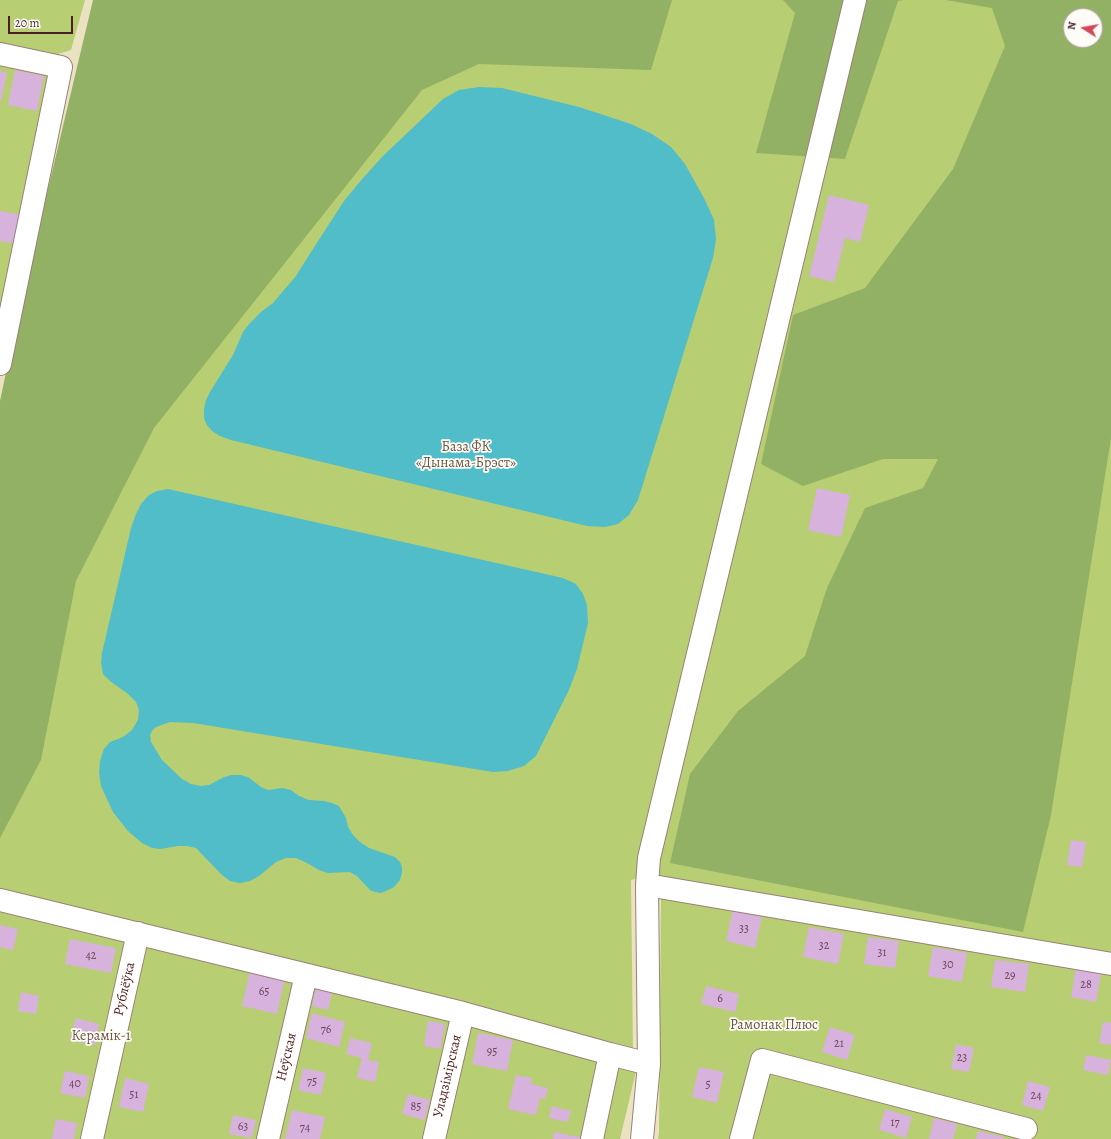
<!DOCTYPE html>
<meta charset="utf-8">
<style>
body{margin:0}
#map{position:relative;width:1111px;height:1139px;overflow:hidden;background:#ebe2c1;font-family:Alegreya,serif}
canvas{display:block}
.north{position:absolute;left:1063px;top:8px;width:40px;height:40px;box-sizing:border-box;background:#fdfcf7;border:1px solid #b5a4a5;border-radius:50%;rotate:281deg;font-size:11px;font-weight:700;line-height:16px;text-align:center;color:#4a1f2b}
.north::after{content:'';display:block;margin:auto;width:14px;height:18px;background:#d1495b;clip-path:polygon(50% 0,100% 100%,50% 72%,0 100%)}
.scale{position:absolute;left:8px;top:16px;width:65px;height:18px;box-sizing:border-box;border:2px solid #4a1f2b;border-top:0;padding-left:5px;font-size:12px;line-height:14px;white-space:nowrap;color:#4a1f2b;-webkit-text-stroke:3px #fdfcf7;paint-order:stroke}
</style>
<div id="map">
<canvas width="1111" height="1139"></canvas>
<div class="north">N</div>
<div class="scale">20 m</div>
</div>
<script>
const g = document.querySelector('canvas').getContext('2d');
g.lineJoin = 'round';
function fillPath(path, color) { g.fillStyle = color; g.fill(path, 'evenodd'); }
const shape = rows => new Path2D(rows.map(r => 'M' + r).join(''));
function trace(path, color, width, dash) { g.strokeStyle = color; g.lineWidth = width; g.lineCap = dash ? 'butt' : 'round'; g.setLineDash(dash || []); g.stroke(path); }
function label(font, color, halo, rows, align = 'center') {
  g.font = font + ' Alegreya,serif'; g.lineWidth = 3.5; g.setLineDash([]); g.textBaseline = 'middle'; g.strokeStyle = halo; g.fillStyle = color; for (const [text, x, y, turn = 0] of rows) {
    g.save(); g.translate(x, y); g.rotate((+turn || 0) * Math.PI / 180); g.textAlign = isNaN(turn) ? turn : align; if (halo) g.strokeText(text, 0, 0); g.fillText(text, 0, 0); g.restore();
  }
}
fillPath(shape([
 [0,0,85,0,71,50,58,54,0,323],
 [103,0,1111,0,1111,1139,658,1139,659,1132,661,894,648,876,631,880,633,1052,0,900,0,452],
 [1071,16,1095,16,1095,40,1071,40],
 [0,907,637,1067,620,1139,0,1139]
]), '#b8ce72');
fillPath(shape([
 [93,0,672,0,651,70,479,64,422,90,154,428,76,581,41,760,0,838,0,401,18,315],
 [783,0,903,0,898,1,845,159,756,153,795,13],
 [946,0,1111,0,1111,438,1051,815,1023,932,670,863,690,774,738,711,805,656,827,588,865,508,923,488,938,459,883,459,803,486,761,464,793,315,865,288,953,169,1005,46,992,8],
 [1071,16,1095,16,1095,40,1071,40]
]), '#92b164');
fillPath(shape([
 [479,87,502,88,579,107,631,124,652,134,671,147,685,164,705,200,714,220,716,239,713,258,638,500,629,515,618,524,605,527,587,526,231,440,220,436,212,431,207,425,204,418,204,409,206,400,210,392,233,355,243,332,250,323,261,312,273,303,296,276,311,252,344,201,363,178,383,156,443,99,459,90],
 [168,489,563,578,576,584,583,594,587,605,588,623,577,669,569,690,536,756,524,766,508,771,493,772,193,723,170,722,156,727,152,731,150,735,151,742,162,760,182,779,191,784,201,786,209,785,224,777,232,775,240,775,248,777,261,787,268,790,283,788,291,790,299,796,309,800,324,801,332,803,339,806,346,818,348,827,353,835,360,842,369,848,395,857,400,862,402,867,402,873,400,880,394,887,388,890,381,893,375,892,370,890,357,876,350,872,328,873,319,870,307,863,296,858,286,858,276,862,259,876,250,881,240,883,230,881,222,875,196,848,187,846,178,846,160,849,152,848,142,843,128,831,113,812,101,786,99,773,100,761,104,749,110,742,123,737,132,730,138,720,139,710,136,702,128,694,110,681,103,674,101,663,102,653,131,528,136,514,141,504,149,495,157,491]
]), '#50bdc8');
fillPath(shape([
 [15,70,44,76,37,111,8,105],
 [0,71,7,73,1,101,0,101],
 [829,195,869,205,860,242,845,238,834,282,809,276],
 [0,211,22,215,16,244,0,241],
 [817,488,850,495,841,537,808,530],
 [1071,840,1086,842,1082,867,1067,865],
 [733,910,762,917,755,948,726,941],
 [0,925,18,929,13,950,0,947],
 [809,927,844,934,838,964,803,957],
 [868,937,899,941,895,968,864,964],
 [70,939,116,948,111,973,65,964],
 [933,947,967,953,962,982,928,976],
 [995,960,1029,964,1025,992,991,987],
 [1076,968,1101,973,1096,1002,1071,997],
 [250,970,285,978,277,1014,242,1006],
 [706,986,739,994,735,1012,701,1004],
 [316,989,332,993,328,1010,312,1006],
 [21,992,39,996,36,1014,18,1011],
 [312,1013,345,1022,339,1047,306,1038],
 [76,1018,99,1024,95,1045,70,1040],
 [428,1021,445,1024,440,1049,424,1046],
 [1103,1022,1111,1023,1111,1045,1099,1043],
 [830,1027,855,1035,847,1060,822,1052],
 [478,1033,513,1040,507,1071,472,1064],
 [350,1038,372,1043,368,1060,379,1062,375,1082,357,1078,362,1058,346,1054],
 [956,1044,974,1048,969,1072,951,1069],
 [1086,1055,1111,1060,1108,1075,1083,1070],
 [699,1067,724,1072,717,1103,692,1097],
 [303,1068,326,1073,321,1095,298,1090],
 [65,1071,89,1076,85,1098,60,1093],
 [516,1075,532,1078,531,1084,548,1088,545,1099,540,1098,536,1115,508,1109],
 [125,1078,149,1084,143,1112,119,1107],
 [1028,1081,1050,1087,1043,1111,1022,1105],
 [408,1094,430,1100,424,1120,402,1114],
 [552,1106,571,1111,568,1122,549,1118],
 [885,1109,912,1117,906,1138,879,1130],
 [292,1110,325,1117,320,1139,285,1139],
 [233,1115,256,1120,252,1138,229,1134],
 [934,1118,957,1124,953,1139,929,1139],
 [56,1119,77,1123,74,1139,52,1139],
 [978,1131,1004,1137,1003,1139,976,1139],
 [554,1132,583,1138,582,1139,553,1139]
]), '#d7b2dd');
const minor = shape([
 [0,54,61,67,0,364],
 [647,885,1111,964],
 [0,900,463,1013,610,1054,592,1139],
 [610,1054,649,1064],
 [92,1139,138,933],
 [268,1139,306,975],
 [434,1139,463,1013],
 [642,1139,649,1064,647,885,649,858,855,0],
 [741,1139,762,1060,1026,1129]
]);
trace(minor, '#9a8076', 24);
trace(minor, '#fff', 22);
label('12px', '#6d4458', null, [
 ["33",744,929],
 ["32",824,946],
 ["31",882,953],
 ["42",91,956],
 ["30",948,965],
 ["29",1010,976],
 ["28",1086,985],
 ["65",264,992],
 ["6",720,999],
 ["76",326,1030],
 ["21",839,1044],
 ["95",492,1052],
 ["23",962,1058],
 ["75",312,1082],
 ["40",75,1084],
 ["5",708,1085],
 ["51",134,1095],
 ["24",1036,1096],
 ["85",416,1107],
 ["17",895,1123],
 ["63",243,1127],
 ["74",305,1128]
]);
label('14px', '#6b5440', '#fdfcf7', [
 ["База ФК",466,448],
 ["«Дынама-Брэст»",466,464],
 ["Рамонак Плюс",774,1026],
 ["Керамік-1",101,1037]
]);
label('14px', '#4a1f2b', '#fdfcf7', [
 ["Рублёўка",125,989,-77],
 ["Неўская",287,1057,-77],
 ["Уладзімірская",448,1076,-77]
]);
</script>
